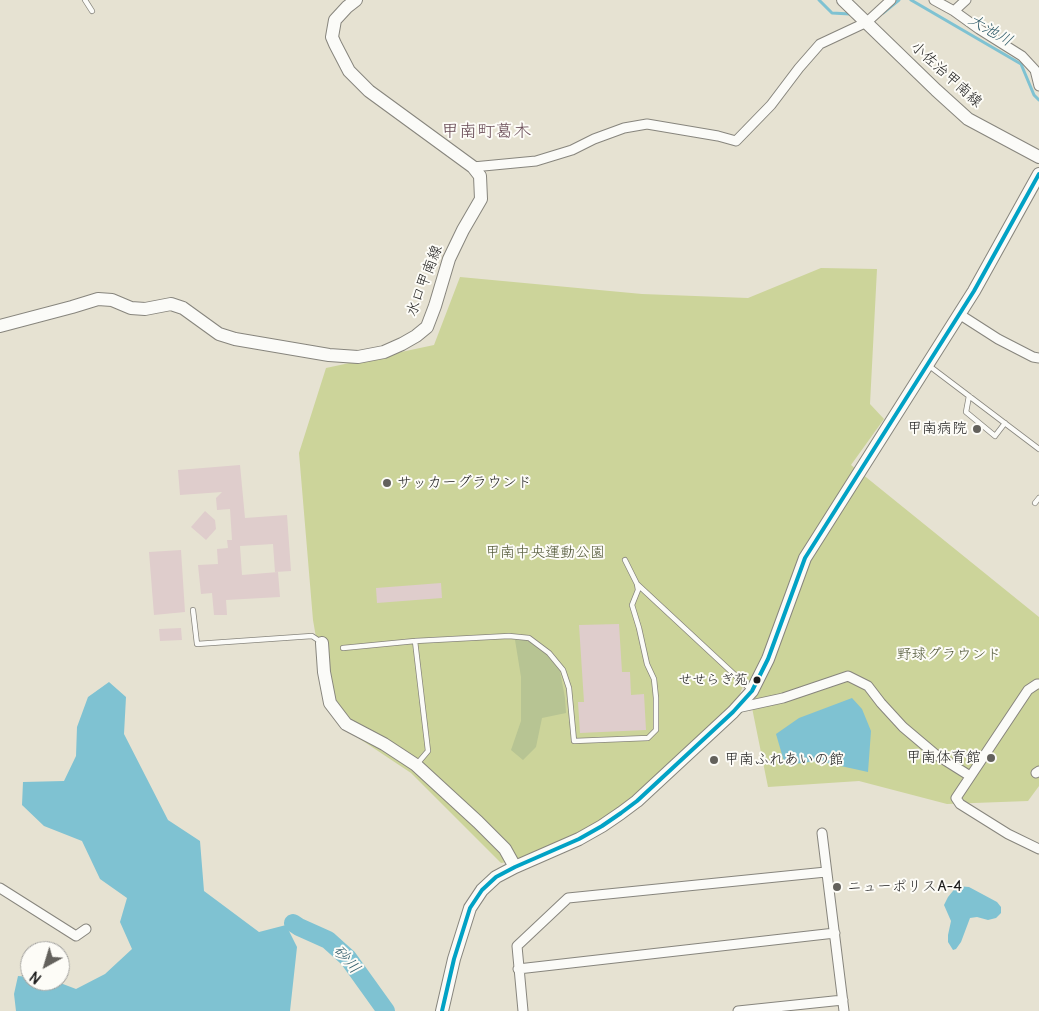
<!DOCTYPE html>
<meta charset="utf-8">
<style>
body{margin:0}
#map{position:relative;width:1039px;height:1011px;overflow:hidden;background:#e6e2d2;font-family:Pangolin,sans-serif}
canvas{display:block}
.north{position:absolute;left:20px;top:941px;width:50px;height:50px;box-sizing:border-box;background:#fdfcf7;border:1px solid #a3a29f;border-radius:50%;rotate:219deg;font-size:14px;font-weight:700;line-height:20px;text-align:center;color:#1c1c1c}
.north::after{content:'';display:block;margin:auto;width:18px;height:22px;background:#63615c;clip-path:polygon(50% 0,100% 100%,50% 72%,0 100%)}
</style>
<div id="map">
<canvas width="1039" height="1011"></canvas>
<div class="north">N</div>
</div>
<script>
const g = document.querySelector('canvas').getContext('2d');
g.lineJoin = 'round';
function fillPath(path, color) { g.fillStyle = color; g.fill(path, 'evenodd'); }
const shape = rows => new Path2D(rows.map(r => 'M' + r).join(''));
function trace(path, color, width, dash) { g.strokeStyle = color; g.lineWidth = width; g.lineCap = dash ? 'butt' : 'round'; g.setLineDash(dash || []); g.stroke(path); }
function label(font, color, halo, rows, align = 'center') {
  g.font = font + ' Pangolin,"Klee One",sans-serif'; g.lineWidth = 4; g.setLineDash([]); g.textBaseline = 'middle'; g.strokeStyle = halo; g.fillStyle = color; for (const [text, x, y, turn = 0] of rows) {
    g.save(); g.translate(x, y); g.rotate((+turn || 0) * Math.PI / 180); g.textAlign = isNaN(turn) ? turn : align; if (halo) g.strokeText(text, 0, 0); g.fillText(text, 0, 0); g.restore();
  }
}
fillPath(shape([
 [821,268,877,269,870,404,884,419,851,465,1039,617,1039,786,1028,801,947,804,859,781,768,787,746,678,738,699,681,754,620,807,573,837,523,859,501,863,411,773,351,733,328,707,313,620,299,453,326,368,434,345,460,277,642,294,748,298]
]), '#ccd49a');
fillPath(shape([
 [515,640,528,640,547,654,560,671,565,698,566,713,542,718,536,747,523,760,511,750,521,721,521,677]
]), '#b7c493');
fillPath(shape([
 [109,682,126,697,124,734,168,820,200,841,204,891,259,932,286,925,297,947,290,1011,16,1011,14,994,18,976,30,977,30,981,55,981,76,989,105,974,132,949,120,922,127,898,100,879,82,841,44,826,22,805,23,782,64,781,76,756,77,727,88,697],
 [852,698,862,709,871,731,868,772,818,761,785,765,776,734,799,718],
 [957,886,969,887,997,902,1001,907,1001,913,996,918,988,920,977,917,970,918,961,942,956,949,953,950,948,942,948,935,951,921,944,905,948,897]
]), '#7fc2d2');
trace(shape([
 [819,0,832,13,850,14],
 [911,0,1021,64,1034,95,1039,100],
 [883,13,899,0]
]), '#7fc2d2', 3);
trace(shape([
 [293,923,299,927,328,940,348,958,386,1011]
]), '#7fc2d2', 18);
fillPath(shape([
 [240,465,245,518,287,515,291,571,275,572,273,544,240,546,242,575,278,572,280,597,226,600,227,615,214,615,212,593,201,594,198,565,218,564,217,549,228,548,227,540,232,540,230,509,217,510,216,498,222,492,180,495,178,470],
 [205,511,215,520,216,529,206,540,191,527],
 [181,550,185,612,154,615,149,552],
 [441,583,442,598,377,603,376,588],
 [619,624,622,672,630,672,631,695,644,694,646,730,580,733,578,702,584,702,579,625],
 [181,628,182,640,160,641,159,629]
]), '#dfcdcc');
const lane = shape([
 [85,0,92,11],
 [928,365,1039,449],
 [969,396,966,412,995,436,1005,423],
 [1035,503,1039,498],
 [625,560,637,584,751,690],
 [193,610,197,644,312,636,321,642],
 [415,641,428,751,417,764],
 [343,648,415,641,509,636,529,638,549,653,563,670,569,688,574,741,648,738,656,730,656,698,654,679,647,664,639,628,632,605,638,590,637,584]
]);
const street = shape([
 [934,0,954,11,966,0],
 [954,11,979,29,1022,56,1035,70,1039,86],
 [473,167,536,161,572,150,594,139,624,128,647,124,718,136,736,141,771,105,799,68,820,44,867,22,891,0],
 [959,314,998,339,1033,357,1039,358],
 [1039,684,1037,684,1028,690,956,798,960,804,1008,834,1039,849],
 [737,708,783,698,848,676,868,686,881,703,903,727,935,754,970,776],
 [1036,773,1039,771],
 [822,833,844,1011],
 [0,888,76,936,86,929],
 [518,969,835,933],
 [523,1011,517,946,568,898,826,872],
 [738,1011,843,1000]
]);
const secondary = shape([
 [843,0,936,90,968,119,1039,157],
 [0,326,72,307,98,299,112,300,131,308,145,309,171,304,183,308,219,334,235,339,329,355,358,357,384,352,402,344,416,336,427,327,435,306,449,259,463,230,481,199,480,176,473,167,369,91,349,71,335,44,332,37,335,20,347,7,356,0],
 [322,643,324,672,330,703,346,724,384,744,416,765,478,822,505,849,515,867],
 [442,1011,454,959,470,908,482,890,496,877,515,867,579,839,602,826,621,813,637,801,733,712,752,691,768,659,805,558,974,291,1039,174]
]);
trace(lane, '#87857d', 6);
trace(street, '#87857d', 11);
trace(secondary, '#87857d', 14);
trace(lane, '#fbfbf8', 4.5);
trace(street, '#fbfbf8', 9);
trace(secondary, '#fbfbf8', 12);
trace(shape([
 [442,1011,454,959,470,908,482,890,496,877,515,867,579,839,602,826,621,813,637,801,733,712,752,691,768,659,805,558,974,291,1039,174]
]), '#01a2c5', 4);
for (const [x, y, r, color] of [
 [977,429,5,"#63615c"],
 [387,483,5,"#63615c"],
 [757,680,4.5,"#1c1c1c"],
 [991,758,5,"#63615c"],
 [714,760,5,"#63615c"],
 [837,887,5,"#63615c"]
]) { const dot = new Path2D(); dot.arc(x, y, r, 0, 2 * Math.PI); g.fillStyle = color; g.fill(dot); trace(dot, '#fdfcf7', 2); }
label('14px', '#1c1c1c', '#fdfcf7', [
 ["せせらぎ苑",748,680]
], 'right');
label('15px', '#1c1c1c', '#fdfcf7', [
 ["小佐治甲南線",946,75,42],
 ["水口甲南線",425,281,-69]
]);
label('15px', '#1c1c1c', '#fdfcf7', [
 ["甲南病院",967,429,"right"],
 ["サッカーグラウンド",397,483],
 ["甲南体育館",981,758,"right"],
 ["甲南ふれあいの館",724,760],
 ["ニューポリスA-4",847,887]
], 'left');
label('15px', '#525838', '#fdfcf7', [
 ["甲南中央運動公園",545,553],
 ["野球グラウンド",949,655]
]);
label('italic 16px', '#35606e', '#fdfcf7', [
 ["大池川",990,31,30],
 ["砂川",346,960,48]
]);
label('18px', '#684b56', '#fdfcf7', [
 ["甲南町葛木",486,132]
]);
</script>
